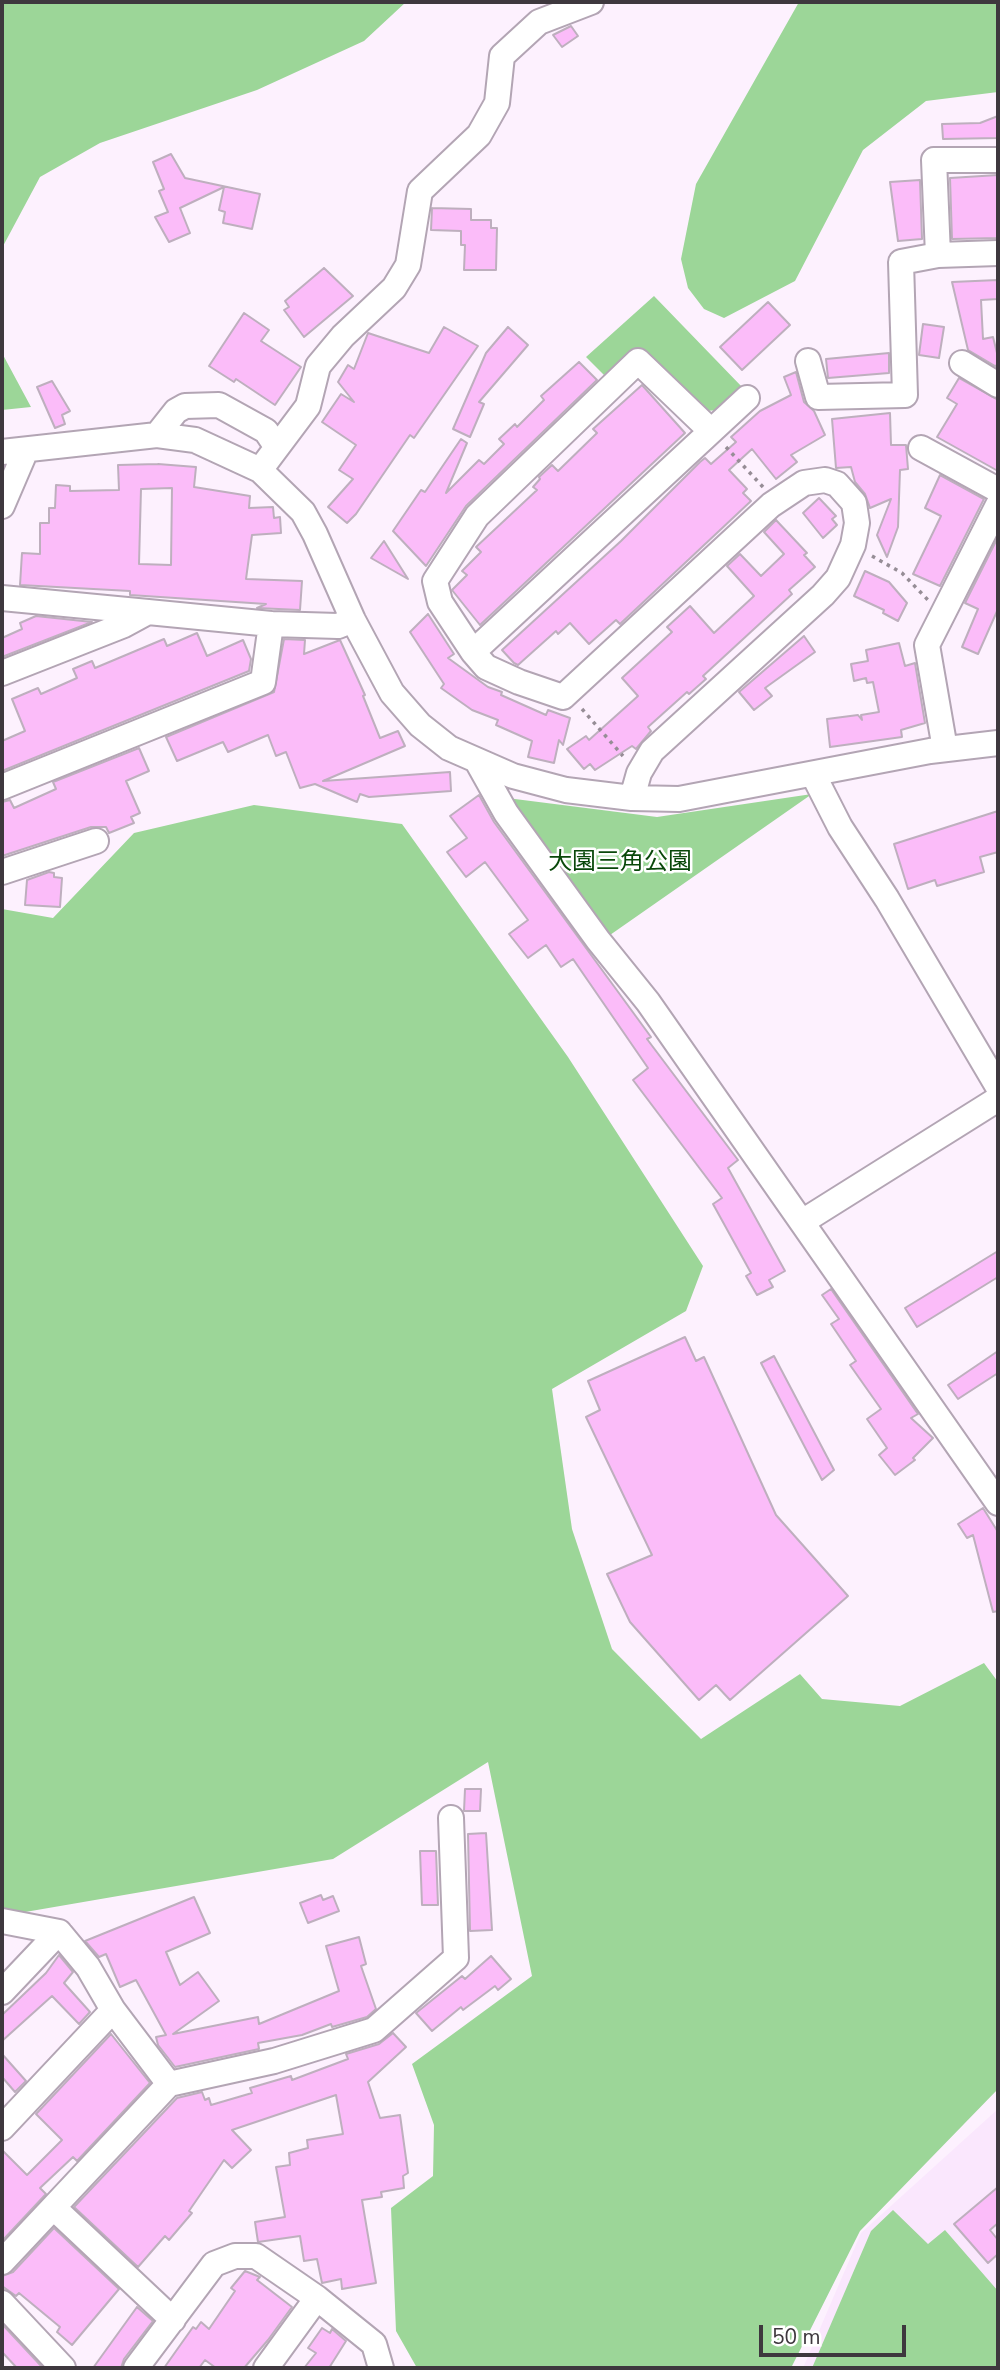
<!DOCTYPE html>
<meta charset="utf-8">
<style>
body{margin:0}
#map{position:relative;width:1000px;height:2370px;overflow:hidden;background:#fdf1fe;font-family:"Nunito Sans",sans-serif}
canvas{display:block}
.frame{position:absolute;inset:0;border:4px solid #3e383e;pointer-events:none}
.scale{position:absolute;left:759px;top:2325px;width:147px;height:32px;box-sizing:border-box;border:4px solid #3e383e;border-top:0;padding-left:9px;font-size:21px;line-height:24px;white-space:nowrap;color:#3e383e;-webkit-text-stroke:5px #fff;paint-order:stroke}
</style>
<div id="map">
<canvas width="1000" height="2370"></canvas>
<div class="frame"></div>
<div class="scale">50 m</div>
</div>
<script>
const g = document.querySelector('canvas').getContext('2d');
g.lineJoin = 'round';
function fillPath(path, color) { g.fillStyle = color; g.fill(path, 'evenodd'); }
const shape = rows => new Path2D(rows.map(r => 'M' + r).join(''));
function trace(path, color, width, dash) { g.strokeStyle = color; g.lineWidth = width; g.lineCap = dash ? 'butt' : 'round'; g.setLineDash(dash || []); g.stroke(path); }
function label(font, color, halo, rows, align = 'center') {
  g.font = font + ' "Nunito Sans","Noto Sans JP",sans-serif'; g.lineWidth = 5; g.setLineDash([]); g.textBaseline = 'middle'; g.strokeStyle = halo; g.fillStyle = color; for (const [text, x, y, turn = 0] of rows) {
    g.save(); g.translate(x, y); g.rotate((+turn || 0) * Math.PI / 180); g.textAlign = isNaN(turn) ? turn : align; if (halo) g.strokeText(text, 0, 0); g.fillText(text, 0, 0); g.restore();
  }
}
fillPath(shape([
 [998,2109,998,2368,803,2368,861,2233]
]), '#fae7fd');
fillPath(shape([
 [2,2,406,2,364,41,257,90,100,143,40,177,2,248],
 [799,2,998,2,998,92,926,101,863,150,795,281,724,318,704,309,688,288,681,259,696,184],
 [654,296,743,388,721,410,704,411,644,350,607,378,586,357],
 [2,353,31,407,2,410],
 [812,794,610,935,507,798,657,817],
 [254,805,402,824,568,1057,703,1266,686,1311,552,1389,572,1529,612,1649,701,1739,800,1674,822,1699,900,1706,984,1663,998,1682,998,2089,860,2231,791,2368,417,2368,396,2331,391,2208,433,2176,434,2125,412,2064,532,1976,488,1762,333,1859,2,1916,2,909,53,918,134,833],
 [893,2210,928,2244,945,2230,998,2291,998,2368,812,2368,871,2231]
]), '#9cd698');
const building = shape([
 [571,26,578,36,562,47,553,35,571,26],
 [998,116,998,138,943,139,942,124,980,123,998,116],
 [171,154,185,178,260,194,252,229,223,223,225,212,219,210,224,187,180,208,190,233,169,242,155,217,168,212,159,191,164,189,153,162,171,154],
 [998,175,998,238,952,239,950,178,998,175],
 [920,180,922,239,898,241,890,182,920,180],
 [432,208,471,209,471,220,491,220,491,228,497,228,496,270,464,270,465,245,461,245,461,231,431,230,432,208],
 [324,268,353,296,304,337,284,310,289,307,285,301,324,268],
 [998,280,998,299,981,300,983,339,993,337,998,357,998,365,995,366,968,350,952,282,998,280],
 [768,302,790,325,742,370,720,347,768,302],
 [244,313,269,330,261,341,301,367,275,405,236,379,234,382,209,366,244,313],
 [923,324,944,327,939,358,919,355,923,324],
 [444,327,478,346,414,438,410,435,356,514,347,523,328,507,353,479,339,470,356,445,322,422,341,394,354,402,338,382,348,365,354,369,368,333,429,353,444,327],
 [508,327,528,345,479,402,484,404,470,437,453,429,486,353,508,327],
 [889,353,889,373,828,378,826,359,889,353],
 [579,362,597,380,466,506,426,566,393,531,421,490,425,492,461,439,467,443,446,493,479,460,484,464,504,444,499,439,515,424,517,427,544,400,541,396,579,362],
 [796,372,804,402,814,411,825,435,791,455,797,462,776,479,752,449,729,470,747,489,743,493,751,501,620,624,616,620,589,644,570,623,558,634,556,631,518,665,514,663,502,650,621,541,700,462,705,458,711,464,736,442,731,437,760,411,791,395,784,377,796,372],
 [959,378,998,400,998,471,937,437,957,404,947,398,959,378],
 [52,381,70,411,62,415,65,424,55,428,37,387,52,381],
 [642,385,685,433,480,625,452,590,467,575,462,571,481,552,476,547,537,490,533,487,540,479,539,477,552,465,558,471,597,433,593,429,642,385],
 [890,413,891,445,906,445,908,469,900,470,898,527,887,557,877,535,891,499,870,508,865,494,855,482,851,467,836,468,832,419,890,413],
 [158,464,196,467,194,487,250,496,249,508,273,507,274,518,280,517,281,533,252,535,246,579,302,581,300,610,257,608,266,604,130,595,130,591,20,585,22,553,40,554,40,523,49,523,49,508,55,508,56,485,70,486,70,491,119,490,118,465,158,464],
 [172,488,171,565,139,564,141,489,172,488],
 [940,475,984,499,940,586,913,574,941,516,925,508,940,475],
 [819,498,836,516,832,519,837,525,823,538,803,513,819,498],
 [776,520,807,553,804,555,815,567,789,590,792,594,703,676,706,679,689,694,687,692,648,727,651,731,636,749,632,746,595,770,590,764,584,769,567,749,586,736,589,740,638,696,622,678,672,632,667,627,690,606,714,633,754,596,727,566,740,554,761,576,784,554,764,532,776,520],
 [998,537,998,609,978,654,962,647,978,609,965,603,998,537],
 [384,541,408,579,371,558,384,541],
 [865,571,889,582,907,603,898,621,883,613,884,610,854,596,865,571],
 [428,614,454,654,448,658,488,687,502,692,501,695,546,715,548,710,570,718,563,745,559,740,554,763,528,757,532,741,496,725,498,720,472,710,441,688,444,684,410,632,428,614],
 [36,616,92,622,2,657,2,638,22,629,20,623,36,616],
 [197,633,207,656,243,640,251,659,249,671,2,771,2,741,25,731,12,699,38,688,41,694,77,678,73,669,92,661,95,668,164,639,167,646,197,633],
 [804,636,815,652,765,688,772,696,754,710,739,692,804,636],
 [284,639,305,640,304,654,340,640,365,695,363,696,380,738,398,731,405,746,323,781,450,772,451,791,369,797,360,794,357,802,315,784,300,788,286,752,276,756,268,735,228,752,223,742,177,761,166,737,274,692,284,639],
 [899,643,905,666,915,663,925,723,901,730,902,737,830,747,827,719,858,715,862,720,861,715,879,712,873,682,867,683,866,678,854,681,851,664,868,661,866,650,899,643],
 [139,748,149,771,126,781,140,813,131,817,134,823,109,833,106,827,91,827,2,856,2,802,10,800,14,808,56,789,53,782,139,748],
 [479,795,494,822,651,1037,647,1039,738,1160,728,1168,785,1271,769,1280,773,1287,757,1295,746,1276,751,1273,713,1204,722,1198,633,1080,648,1068,573,959,561,967,546,945,528,958,509,934,528,920,485,862,466,877,447,852,467,838,450,816,479,795],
 [998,811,998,852,980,857,984,872,937,886,935,880,908,889,894,844,998,811],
 [49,872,54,873,54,877,62,878,60,907,25,905,27,880,49,872],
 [998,1251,998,1277,917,1327,905,1308,998,1251],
 [831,1289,918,1414,911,1418,933,1438,913,1458,915,1460,895,1475,879,1455,887,1448,867,1419,881,1409,850,1365,856,1361,831,1324,839,1319,822,1295,831,1289],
 [685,1337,696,1361,704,1357,776,1515,848,1596,730,1700,716,1685,699,1700,630,1622,607,1574,652,1555,586,1417,600,1410,588,1381,685,1337],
 [998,1351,998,1373,958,1399,948,1385,998,1351],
 [774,1356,834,1470,822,1480,761,1363,774,1356],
 [983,1508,998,1532,998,1611,993,1612,973,1535,967,1538,958,1524,983,1508],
 [465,1789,481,1789,480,1811,464,1811,465,1789],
 [486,1833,492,1930,470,1931,468,1834,486,1833],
 [420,1851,436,1851,438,1905,422,1905,420,1851],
 [321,1895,323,1900,333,1896,339,1911,308,1923,300,1903,321,1895],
 [194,1897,210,1933,166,1952,180,1985,198,1972,219,2001,173,2034,258,2017,259,2024,339,1991,326,1946,359,1937,366,1964,361,1966,376,2009,367,2017,332,2027,331,2024,302,2035,258,2043,259,2049,175,2067,158,2045,156,2037,166,2035,136,1980,120,1987,106,1954,99,1957,85,1941,194,1897],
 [59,1955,73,1972,64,1983,90,2012,79,2024,52,1996,2,2041,2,2015,46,1973,59,1955],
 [491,1956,511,1979,498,1990,495,1986,463,2010,461,2007,432,2031,416,2013,462,1976,465,1979,491,1956],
 [393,2033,406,2047,368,2082,380,2118,400,2115,408,2173,403,2176,404,2188,381,2192,382,2197,362,2200,376,2283,342,2289,341,2279,322,2283,317,2259,304,2261,300,2236,258,2242,255,2222,285,2217,276,2167,290,2165,289,2153,308,2148,307,2140,343,2134,336,2095,232,2130,251,2150,232,2168,224,2160,189,2211,192,2213,169,2240,165,2236,138,2267,74,2207,177,2098,202,2092,205,2100,209,2098,211,2105,252,2093,250,2088,291,2076,292,2080,348,2059,346,2054,379,2044,393,2033],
 [111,2034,150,2083,77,2161,73,2157,40,2188,46,2194,2,2241,2,2150,27,2175,62,2140,36,2114,111,2034],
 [2,2054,26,2081,15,2092,2,2077,2,2054],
 [998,2187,998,2223,990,2230,998,2240,998,2254,988,2263,954,2224,998,2187],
 [54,2228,119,2289,72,2345,57,2332,60,2327,19,2293,16,2296,2,2286,2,2276,13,2272,54,2228],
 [245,2271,260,2277,257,2280,292,2307,268,2340,244,2368,216,2368,205,2360,199,2368,164,2368,193,2327,196,2329,201,2322,209,2329,235,2291,231,2288,245,2271],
 [137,2307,153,2321,124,2359,121,2368,93,2368,137,2307],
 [2,2324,43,2368,17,2368,2,2352,2,2324],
 [322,2328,330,2333,332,2329,346,2341,329,2368,304,2368,316,2353,308,2348,322,2328]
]);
fillPath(building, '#fbbcf9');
trace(building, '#beafbe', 2);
const minor = shape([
 [938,255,998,253],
 [808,361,818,397,905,395,901,262,938,255,934,160,998,160],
 [962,363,998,385],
 [157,435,176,411,185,406,219,405,266,431,276,446],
 [921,448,998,490],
 [2,452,157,435,195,440,260,470,303,512,315,534,353,620,392,693,420,725,449,748,513,776,566,790,632,798,679,799,930,751,998,743],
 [260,470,308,406,318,366,343,336,394,288,408,265,420,191,479,135,497,103,502,56,539,22,591,2],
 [2,506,26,450],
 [2,598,148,612],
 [473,652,440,602,435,581,477,516,638,361,711,431],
 [2,673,124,625,148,612,271,624,338,626,353,620],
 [945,749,927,645,998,505],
 [478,763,506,813,598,940,648,1002,998,1503],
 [813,774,840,827,887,899,998,1087],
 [2,787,263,682,271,624],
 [632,798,639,773,652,751,823,595,838,578,853,545,857,523,854,503,837,484,825,480,804,483,771,505,563,697,519,682,486,667,473,652,747,398],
 [2,872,96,841],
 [802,1222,998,1099],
 [2,1921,59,1932,88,1967,113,2010,169,2084],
 [2,1992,59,1932],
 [2,2128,113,2010],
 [54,2208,173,2320],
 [2,2262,169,2084,274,2061,374,2030,456,1958,451,1818],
 [2,2303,63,2368],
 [136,2368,214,2264,235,2256,256,2256,317,2298,374,2344,381,2368],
 [266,2368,317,2298]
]);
trace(minor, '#b3a5b4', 28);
trace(shape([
 [726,447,763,487],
 [872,556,902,573,928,600],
 [582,709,623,756]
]), '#968d96', 3.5, [3.5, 5]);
trace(minor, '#fff', 24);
label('24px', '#09480a', '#fff', [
 ["大園三角公園",620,863]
]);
</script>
